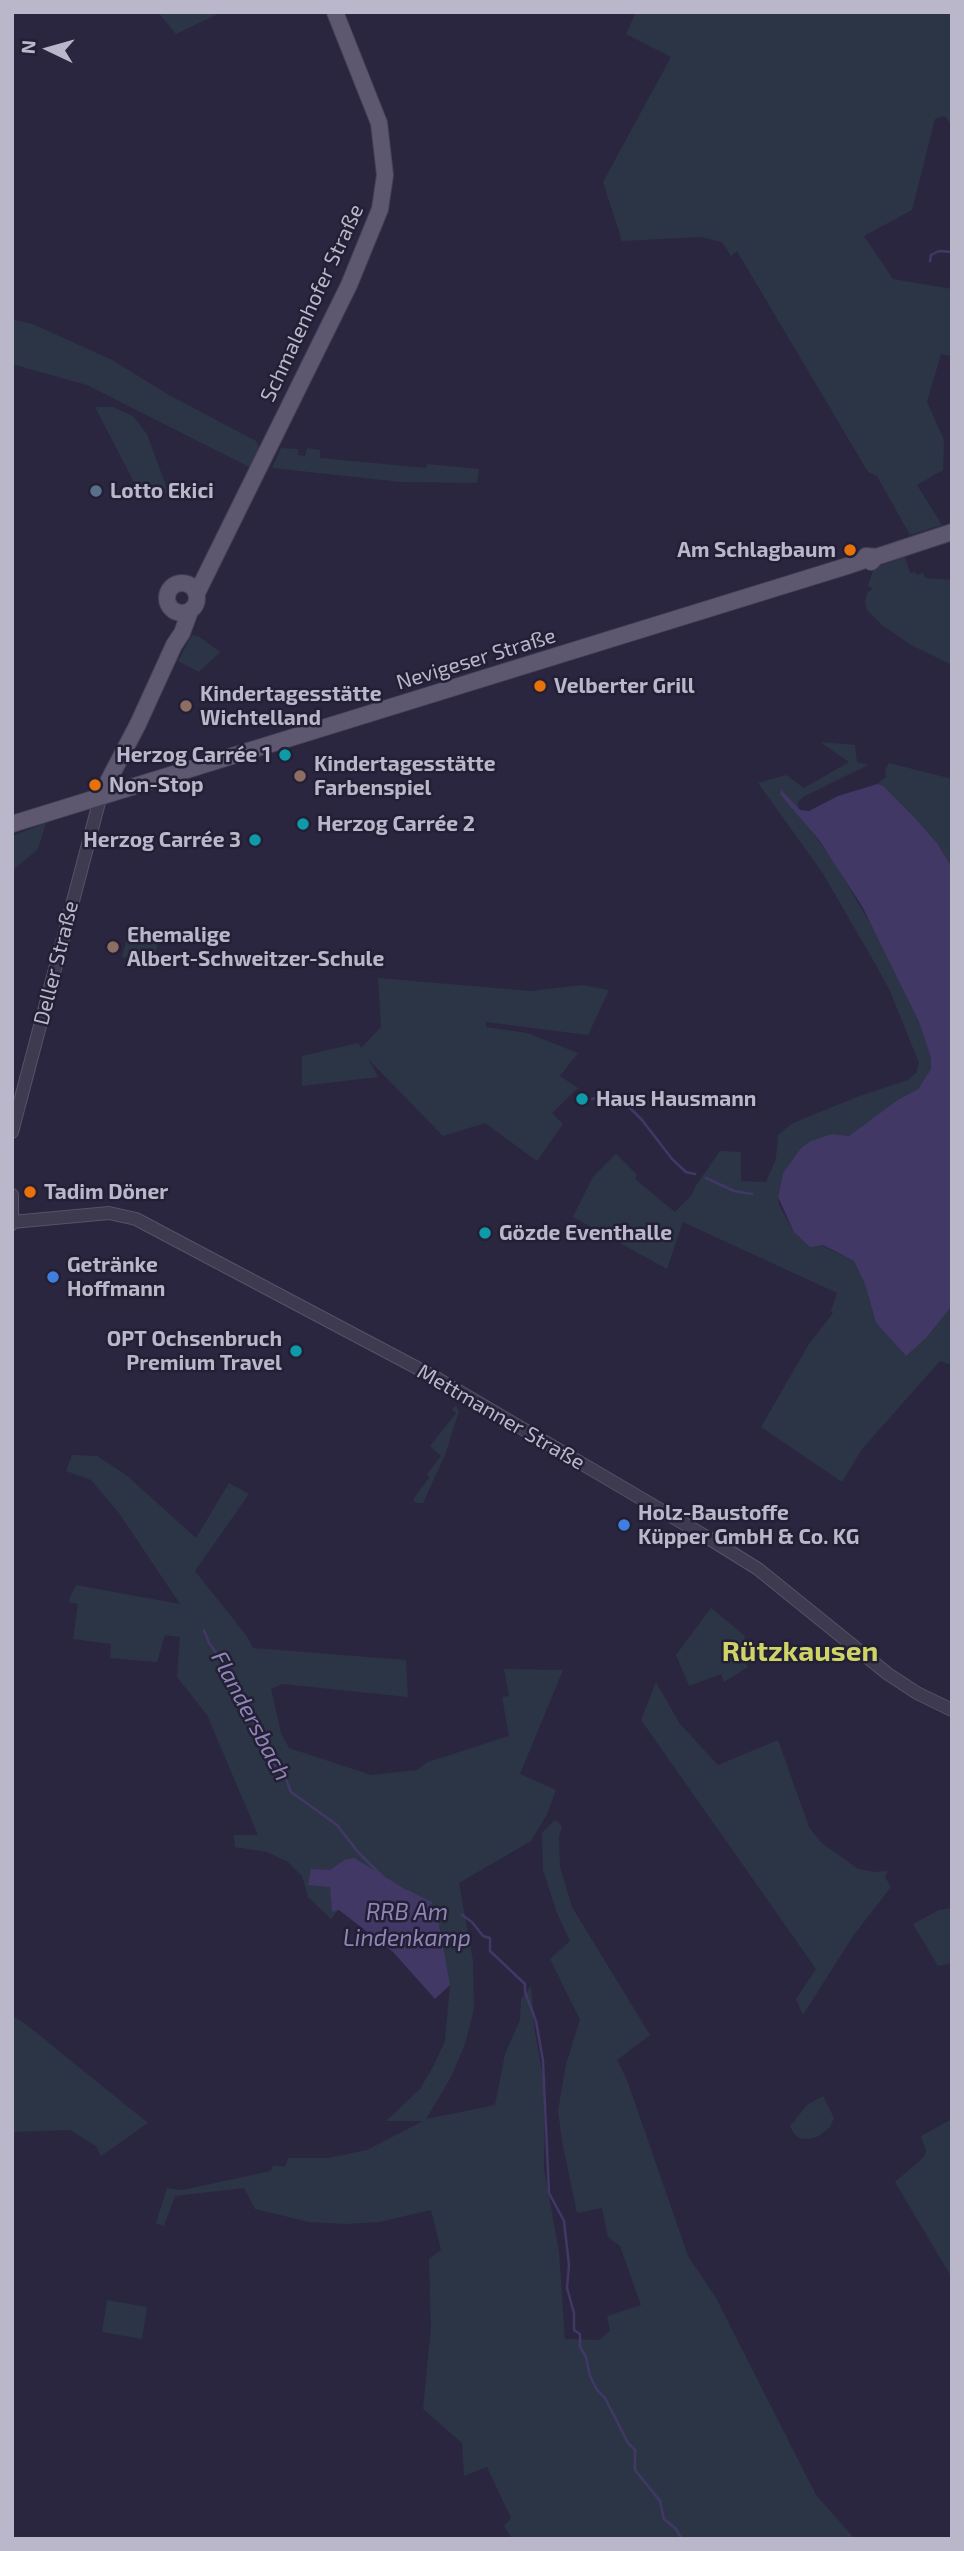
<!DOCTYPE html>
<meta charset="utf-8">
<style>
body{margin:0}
#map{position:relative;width:964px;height:2551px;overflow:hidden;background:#2b2640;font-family:"Exo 2",sans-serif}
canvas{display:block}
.frame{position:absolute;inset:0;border:14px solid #bbb7ca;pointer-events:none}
.north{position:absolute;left:14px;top:14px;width:70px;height:70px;-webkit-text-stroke:5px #231f35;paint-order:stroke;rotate:275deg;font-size:19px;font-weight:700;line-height:28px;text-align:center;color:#bbb7ca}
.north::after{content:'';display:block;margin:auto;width:24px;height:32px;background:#bbb7ca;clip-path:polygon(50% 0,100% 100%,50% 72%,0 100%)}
</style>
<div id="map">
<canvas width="964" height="2551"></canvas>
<div class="frame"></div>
<div class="north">N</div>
</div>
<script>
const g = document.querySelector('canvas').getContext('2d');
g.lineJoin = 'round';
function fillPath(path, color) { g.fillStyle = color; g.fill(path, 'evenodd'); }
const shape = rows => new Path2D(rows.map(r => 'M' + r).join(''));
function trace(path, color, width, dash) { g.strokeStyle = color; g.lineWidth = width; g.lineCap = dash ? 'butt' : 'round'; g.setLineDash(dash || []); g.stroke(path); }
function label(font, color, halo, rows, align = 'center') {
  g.font = font + ' "Exo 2",sans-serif'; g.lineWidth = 5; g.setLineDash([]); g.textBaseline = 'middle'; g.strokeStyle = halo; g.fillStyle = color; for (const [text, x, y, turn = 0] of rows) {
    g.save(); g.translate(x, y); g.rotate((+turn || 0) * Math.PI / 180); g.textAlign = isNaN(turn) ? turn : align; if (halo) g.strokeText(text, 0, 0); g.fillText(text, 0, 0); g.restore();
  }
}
fillPath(shape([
 [158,12,222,12,176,34],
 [636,12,952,12,952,126,945,116,935,119,912,210,864,236,893,279,952,289,952,356,941,354,927,402,944,440,943,470,917,485,942,525,910,535,877,476,868,472,737,251,731,256,722,242,701,237,622,241,603,182,671,57,626,34],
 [12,319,35,325,112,360,169,395,256,441,260,450,251,468,87,385,12,364],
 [95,407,113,407,133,416,147,434,169,494,137,488],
 [281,448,298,449,298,455,305,456,307,448,320,450,320,458,426,468,427,464,479,469,477,483,401,482,272,468],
 [905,557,910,573,915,572,917,575,923,573,925,578,952,580,952,665,911,645,882,625,867,610,865,602,867,593,873,589,868,586,874,568],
 [192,635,198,636,220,652,199,672,178,661],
 [820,742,855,745,857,762,868,765,803,797,798,802,799,814,836,865,878,937,919,1022,931,1058,931,1069,918,1089,896,1101,849,1136,832,1134,801,1148,783,1173,778,1197,779,1205,794,1232,854,1261,865,1284,876,1323,905,1355,926,1338,952,1306,952,1365,940,1361,862,1449,842,1482,761,1427,809,1344,833,1313,831,1311,837,1293,683,1222,667,1269,573,1217,593,1177,616,1154,637,1175,635,1179,675,1212,691,1196,695,1187,720,1151,741,1152,741,1181,766,1182,776,1159,778,1135,793,1123,857,1097,908,1080,916,1073,919,1063,890,991,876,965,822,872,758,783,786,775,804,788,849,762],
 [889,763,952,779,952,867,937,843,916,819,883,787,877,784,886,777,885,770],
 [46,823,38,849,12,871,12,836],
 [130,925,160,933,153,964,122,957],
 [378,978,531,991,583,985,609,990,588,1035,486,1022,486,1027,527,1033,578,1053,560,1076,578,1088,552,1113,563,1124,537,1161,485,1123,443,1136,369,1060,378,1077,302,1086,302,1056,358,1043,361,1048,381,1027],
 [456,1405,459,1411,445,1455,423,1503,417,1503,413,1501,416,1495,430,1477,427,1474,441,1456,430,1446,456,1413,452,1410],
 [72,1455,97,1456,126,1475,196,1538,229,1483,249,1494,195,1571,246,1635,253,1648,406,1660,408,1697,282,1684,271,1689,281,1733,289,1748,371,1775,417,1770,428,1762,509,1736,502,1697,509,1696,504,1669,563,1670,520,1774,556,1790,547,1814,531,1841,459,1883,473,1961,474,2009,465,2044,451,2077,426,2119,495,2105,505,2054,520,2020,521,1999,531,1986,535,2032,545,2087,544,2168,559,2252,565,2339,599,2340,610,2331,607,2316,641,2305,620,2246,608,2237,602,2208,577,2213,562,2141,558,2111,566,2064,580,2020,550,1959,570,1941,557,1913,543,1870,542,1833,555,1820,562,1826,559,1836,560,1867,572,1907,650,2035,617,2060,627,2080,688,2256,716,2298,816,2495,855,2539,512,2539,504,2526,511,2518,487,2467,464,2476,462,2443,423,2409,431,2327,429,2259,441,2250,431,2210,379,2222,346,2224,309,2222,255,2209,244,2188,175,2196,164,2226,156,2223,167,2188,182,2190,271,2171,273,2165,285,2167,288,2158,328,2158,367,2150,423,2121,386,2121,420,2089,434,2065,445,2041,450,1985,344,1860,330,1870,332,1912,338,1910,331,1919,308,1897,302,1876,288,1862,267,1852,235,1847,234,1835,258,1835,207,1715,177,1677,180,1637,165,1635,157,1662,110,1658,111,1644,73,1639,78,1604,69,1602,70,1597,76,1585,180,1604,119,1513,91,1480,66,1471],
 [711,1608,745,1636,743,1653,748,1667,724,1682,721,1674,689,1686,676,1655],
 [656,1682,680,1724,718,1765,778,1740,809,1827,814,1834,823,1844,858,1869,876,1872,888,1871,885,1877,891,1887,853,1936,803,2015,796,1999,816,1969,641,1720],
 [952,1908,952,1963,938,1966,913,1924,939,1910],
 [12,2016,23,2022,148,2123,101,2156,96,2146,70,2130,12,2132],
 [823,2096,834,2118,830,2127,819,2136,809,2139,799,2138,794,2134,790,2126,807,2105],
 [952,2119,952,2278,895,2182,924,2157,926,2151,921,2136],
 [107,2300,147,2307,142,2339,102,2332]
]), '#2c3546');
fillPath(shape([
 [877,784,883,786,916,819,937,843,952,867,952,1306,926,1338,906,1356,876,1323,865,1284,854,1261,823,1245,810,1247,794,1232,778,1197,783,1173,801,1148,811,1141,832,1134,849,1136,896,1101,918,1089,931,1069,931,1058,919,1022,862,906,819,840,780,794,781,790,800,810,809,811,838,796],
 [354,1858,436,1908,450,1985,435,1999,393,1952,339,1910,332,1912,330,1887,308,1885,311,1869,330,1870,344,1860]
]), '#413865');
trace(shape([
 [930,261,931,255,939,251,952,252],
 [592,1099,615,1093,642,1120,672,1159,686,1172,695,1174],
 [706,1178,734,1191,752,1194],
 [204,1630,209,1643,231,1673,272,1762,286,1779,291,1792,337,1825,358,1852,383,1877],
 [407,1891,431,1903],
 [462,1915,472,1922,483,1936,490,1938,490,1951,525,1984,525,1992,536,2021,543,2061,549,2193,564,2221,569,2265,567,2288,574,2313,574,2330,580,2334,580,2347,586,2357,590,2376,597,2390,605,2398,628,2443,635,2450,635,2470,660,2501,664,2519,675,2528,682,2539]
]), '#413865', 2.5);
const minor = shape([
 [12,1132,101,795],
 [12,1195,12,1224],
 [12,1222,109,1213,136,1219,438,1379,705,1536,758,1569,888,1674,917,1693,952,1710]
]);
const major = shape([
 [871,562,876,557,952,532],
 '167 598a15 15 0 1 1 30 0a15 15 0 1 1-30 0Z',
 [197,593,349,285,380,209,385,175,379,123,335,12],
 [101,795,138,724,174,645,182,633,190,611],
 [12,824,847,566,862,561,866,556,876,557]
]);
trace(minor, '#565267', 14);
trace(major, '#454156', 18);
trace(minor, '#3e3a50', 12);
trace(major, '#5d5870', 16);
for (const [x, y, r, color] of [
 [96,491,7,"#5c6f8a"],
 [850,550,7,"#e8710a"],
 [540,686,7,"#e8710a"],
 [186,706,7,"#8d6e63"],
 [285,755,7,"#0f9aa8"],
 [300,776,7,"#8d6e63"],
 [95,785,7,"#e8710a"],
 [303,824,7,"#0f9aa8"],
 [255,840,7,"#0f9aa8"],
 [113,947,7,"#8d6e63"],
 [582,1099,7,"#0f9aa8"],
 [30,1192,7,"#e8710a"],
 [485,1233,7,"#0f9aa8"],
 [53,1277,7,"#3f7fe0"],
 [296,1351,7,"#0f9aa8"],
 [624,1525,7,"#3f7fe0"]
]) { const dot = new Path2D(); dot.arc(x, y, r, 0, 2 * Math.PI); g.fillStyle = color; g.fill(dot); trace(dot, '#231f35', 2.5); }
label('21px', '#bbb7ca', '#231f35', [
 ["Schmalenhofer Straße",312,303,-65],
 ["Nevigeser Straße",476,659,-17],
 ["Deller Straße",56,963,-76],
 ["Mettmanner Straße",501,1417,30]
]);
label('bold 21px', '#bbb7ca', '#231f35', [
 ["Lotto Ekici",110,491],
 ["Am Schlagbaum",836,550,"right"],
 ["Velberter Grill",554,686],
 ["Kindertagesstätte",200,694],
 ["Wichtelland",200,718],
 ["Herzog Carrée 1",271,755,"right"],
 ["Kindertagesstätte",314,764],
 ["Farbenspiel",314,788],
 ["Non-Stop",109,785],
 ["Herzog Carrée 2",317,824],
 ["Herzog Carrée 3",241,840,"right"],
 ["Ehemalige",127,935],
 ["Albert-Schweitzer-Schule",127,959],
 ["Haus Hausmann",596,1099],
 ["Tadim Döner",44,1192],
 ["Gözde Eventhalle",499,1233],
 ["Getränke",67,1265],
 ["Hoffmann",67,1289],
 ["OPT Ochsenbruch",282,1339,"right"],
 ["Premium Travel",282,1363,"right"],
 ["Holz-Baustoffe",638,1513],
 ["Küpper GmbH & Co. KG",638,1537]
], 'left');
label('italic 23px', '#8f85b6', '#231f35', [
 ["Flandersbach",251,1716,62],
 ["RRB Am",407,1912],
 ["Lindenkamp",407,1938]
]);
label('bold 28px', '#cfd467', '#231f35', [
 ["Rützkausen",800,1652]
]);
</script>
